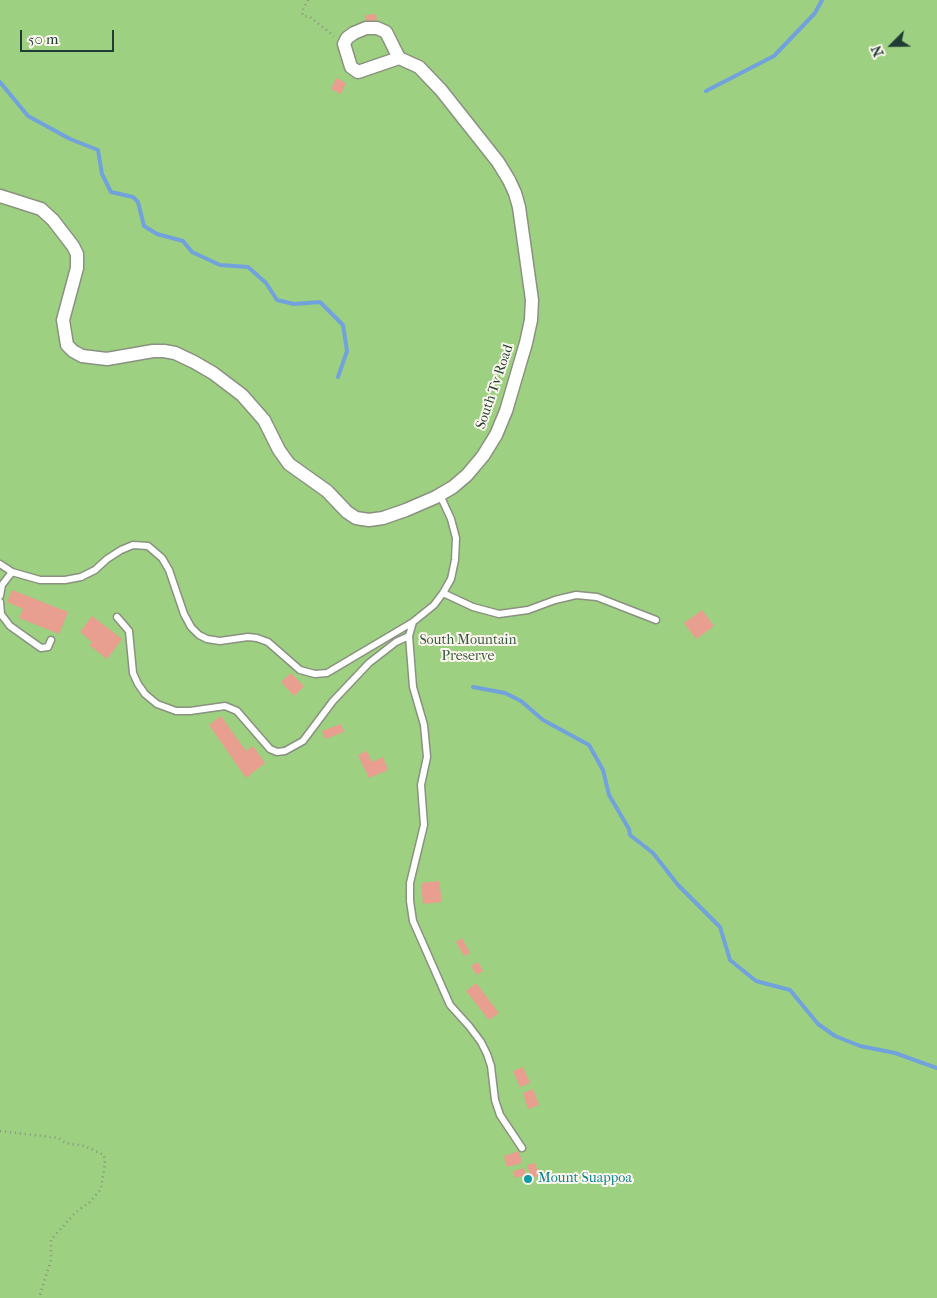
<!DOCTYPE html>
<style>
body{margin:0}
#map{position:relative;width:937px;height:1298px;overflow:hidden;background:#f5e5cc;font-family:"IM FELL French Canon",serif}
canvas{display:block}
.north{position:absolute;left:867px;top:20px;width:50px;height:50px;-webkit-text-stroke:4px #fbf7ec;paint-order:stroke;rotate:247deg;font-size:14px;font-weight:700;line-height:20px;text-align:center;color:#1f3d34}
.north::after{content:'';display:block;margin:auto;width:18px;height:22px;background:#1f3d34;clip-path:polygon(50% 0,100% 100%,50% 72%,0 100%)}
.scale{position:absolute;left:20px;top:30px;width:94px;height:22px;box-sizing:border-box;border:2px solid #1f3d34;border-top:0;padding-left:6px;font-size:15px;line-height:18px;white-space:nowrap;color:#1f3d34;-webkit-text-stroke:4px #fbf7ec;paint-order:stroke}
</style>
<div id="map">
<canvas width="937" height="1298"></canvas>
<div class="north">N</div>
<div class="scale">50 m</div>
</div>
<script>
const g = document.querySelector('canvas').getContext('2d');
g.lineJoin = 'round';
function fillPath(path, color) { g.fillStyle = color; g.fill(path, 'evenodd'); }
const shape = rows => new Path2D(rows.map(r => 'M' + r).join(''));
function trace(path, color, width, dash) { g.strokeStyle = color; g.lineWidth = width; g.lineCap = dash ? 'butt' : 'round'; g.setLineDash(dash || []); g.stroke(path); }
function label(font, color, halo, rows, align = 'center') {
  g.font = font + ' "IM FELL French Canon",serif'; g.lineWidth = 4; g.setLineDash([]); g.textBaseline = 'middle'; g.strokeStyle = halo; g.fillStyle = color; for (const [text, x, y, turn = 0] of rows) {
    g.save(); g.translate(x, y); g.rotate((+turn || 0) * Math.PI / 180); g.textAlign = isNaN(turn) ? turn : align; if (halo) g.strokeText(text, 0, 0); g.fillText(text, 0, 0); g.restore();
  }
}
fillPath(shape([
 [0,0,937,0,937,1298,0,1298]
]), '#9dd080');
trace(shape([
 [0,82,28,116,70,139,98,150,102,174,111,192,133,197,138,202,144,226,157,234,183,241,192,252,220,265,248,267,266,283,277,300,294,304,320,302,343,325,347,351,338,377],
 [706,91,774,56,815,13,822,0],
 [473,687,505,693,521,701,543,720,589,745,603,770,609,795,629,829,630,835,653,853,678,885,720,927,730,960,756,981,790,990,818,1024,835,1036,860,1046,895,1053,937,1068]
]), '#72a2dc', 4);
fillPath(shape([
 [376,14,377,20,366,21,365,15],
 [336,78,346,83,341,94,331,89],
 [12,590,68,612,59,634,19,618,23,609,7,602],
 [702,610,714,626,696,639,684,623],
 [92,616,122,639,107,659,89,645,92,642,80,632],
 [291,673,304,686,294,696,281,682],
 [221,716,246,751,253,746,265,763,246,778,209,725],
 [341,724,344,732,325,739,322,731],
 [367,751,372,762,383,757,388,770,369,778,358,755],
 [439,881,442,902,423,904,421,883],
 [462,938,470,953,464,956,456,942],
 [478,962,483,971,477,975,471,966],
 [476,983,499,1013,489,1020,466,991],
 [523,1067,530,1083,520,1087,513,1071],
 [533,1089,539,1105,528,1109,523,1093],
 [519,1151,522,1163,507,1167,504,1156],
 [535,1163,539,1176,531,1178,527,1165],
 [524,1168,526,1175,515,1178,513,1171]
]), '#e89f90');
const service = shape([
 [0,564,12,572,40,580,65,580,81,577,95,570,107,559,121,550,133,545,148,546,162,558,169,570,184,614,191,627,199,635,207,639,220,641,248,637,257,638,268,642,300,670,315,674,327,673,413,622,434,605,443,593,451,579,455,560,456,538,451,519,440,495],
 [443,593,473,607,499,614,528,610,555,600,576,595,597,597,656,620],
 [0,596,2,585,12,572],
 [0,602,1,614,10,626,41,648,48,647,51,640],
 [117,617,129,631,133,673,138,684,145,694,157,704,176,711,190,711,225,706,237,711,270,749,277,752,285,751,303,741,333,701,369,663,396,642,409,636],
 [413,622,409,636,413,687,424,725,427,757,421,785,424,825,410,883,410,901,413,921,450,1005,469,1026,481,1042,487,1054,491,1066,495,1100,500,1115,522,1148]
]);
const minor = shape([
 [366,28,377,28,386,32,399,58,358,72,351,67,344,44,347,38,354,33,366,28],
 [0,196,41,209,53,220,73,246,77,254,77,268,63,320,67,345,73,351,82,356,107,359,153,351,164,351,175,353,194,362,213,373,242,395,264,420,279,450,289,464,327,491,347,512,356,518,369,520,383,518,406,510,436,497,453,487,467,475,483,456,496,435,506,411,526,343,531,320,532,300,519,207,515,193,509,180,498,162,441,90,419,67,399,58]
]);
trace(service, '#8a9180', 9);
trace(minor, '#8a9180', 15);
trace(shape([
 [308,0,302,11,303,16,310,17,334,36],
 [0,1131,59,1138,65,1143,85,1146,104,1155,105,1163,101,1189,89,1203,84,1206,74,1214,51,1240,51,1260,39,1298]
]), '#8a9180', 2.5, [1, 4]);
trace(service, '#fff', 6);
trace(minor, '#fff', 12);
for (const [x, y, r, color] of [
 [528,1179,5,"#0f9aa8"]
]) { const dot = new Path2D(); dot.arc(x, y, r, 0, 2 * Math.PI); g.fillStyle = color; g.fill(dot); trace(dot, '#fbf7ec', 2); }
label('14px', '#1f3d34', '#fbf7ec', [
 ["South Tv Road",495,387,-71]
]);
label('14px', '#385a43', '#fbf7ec', [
 ["South Mountain",468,641],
 ["Preserve",468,657]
]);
label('14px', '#0d838f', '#fbf7ec', [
 ["Mount Suappoa",538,1179]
], 'left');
</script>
